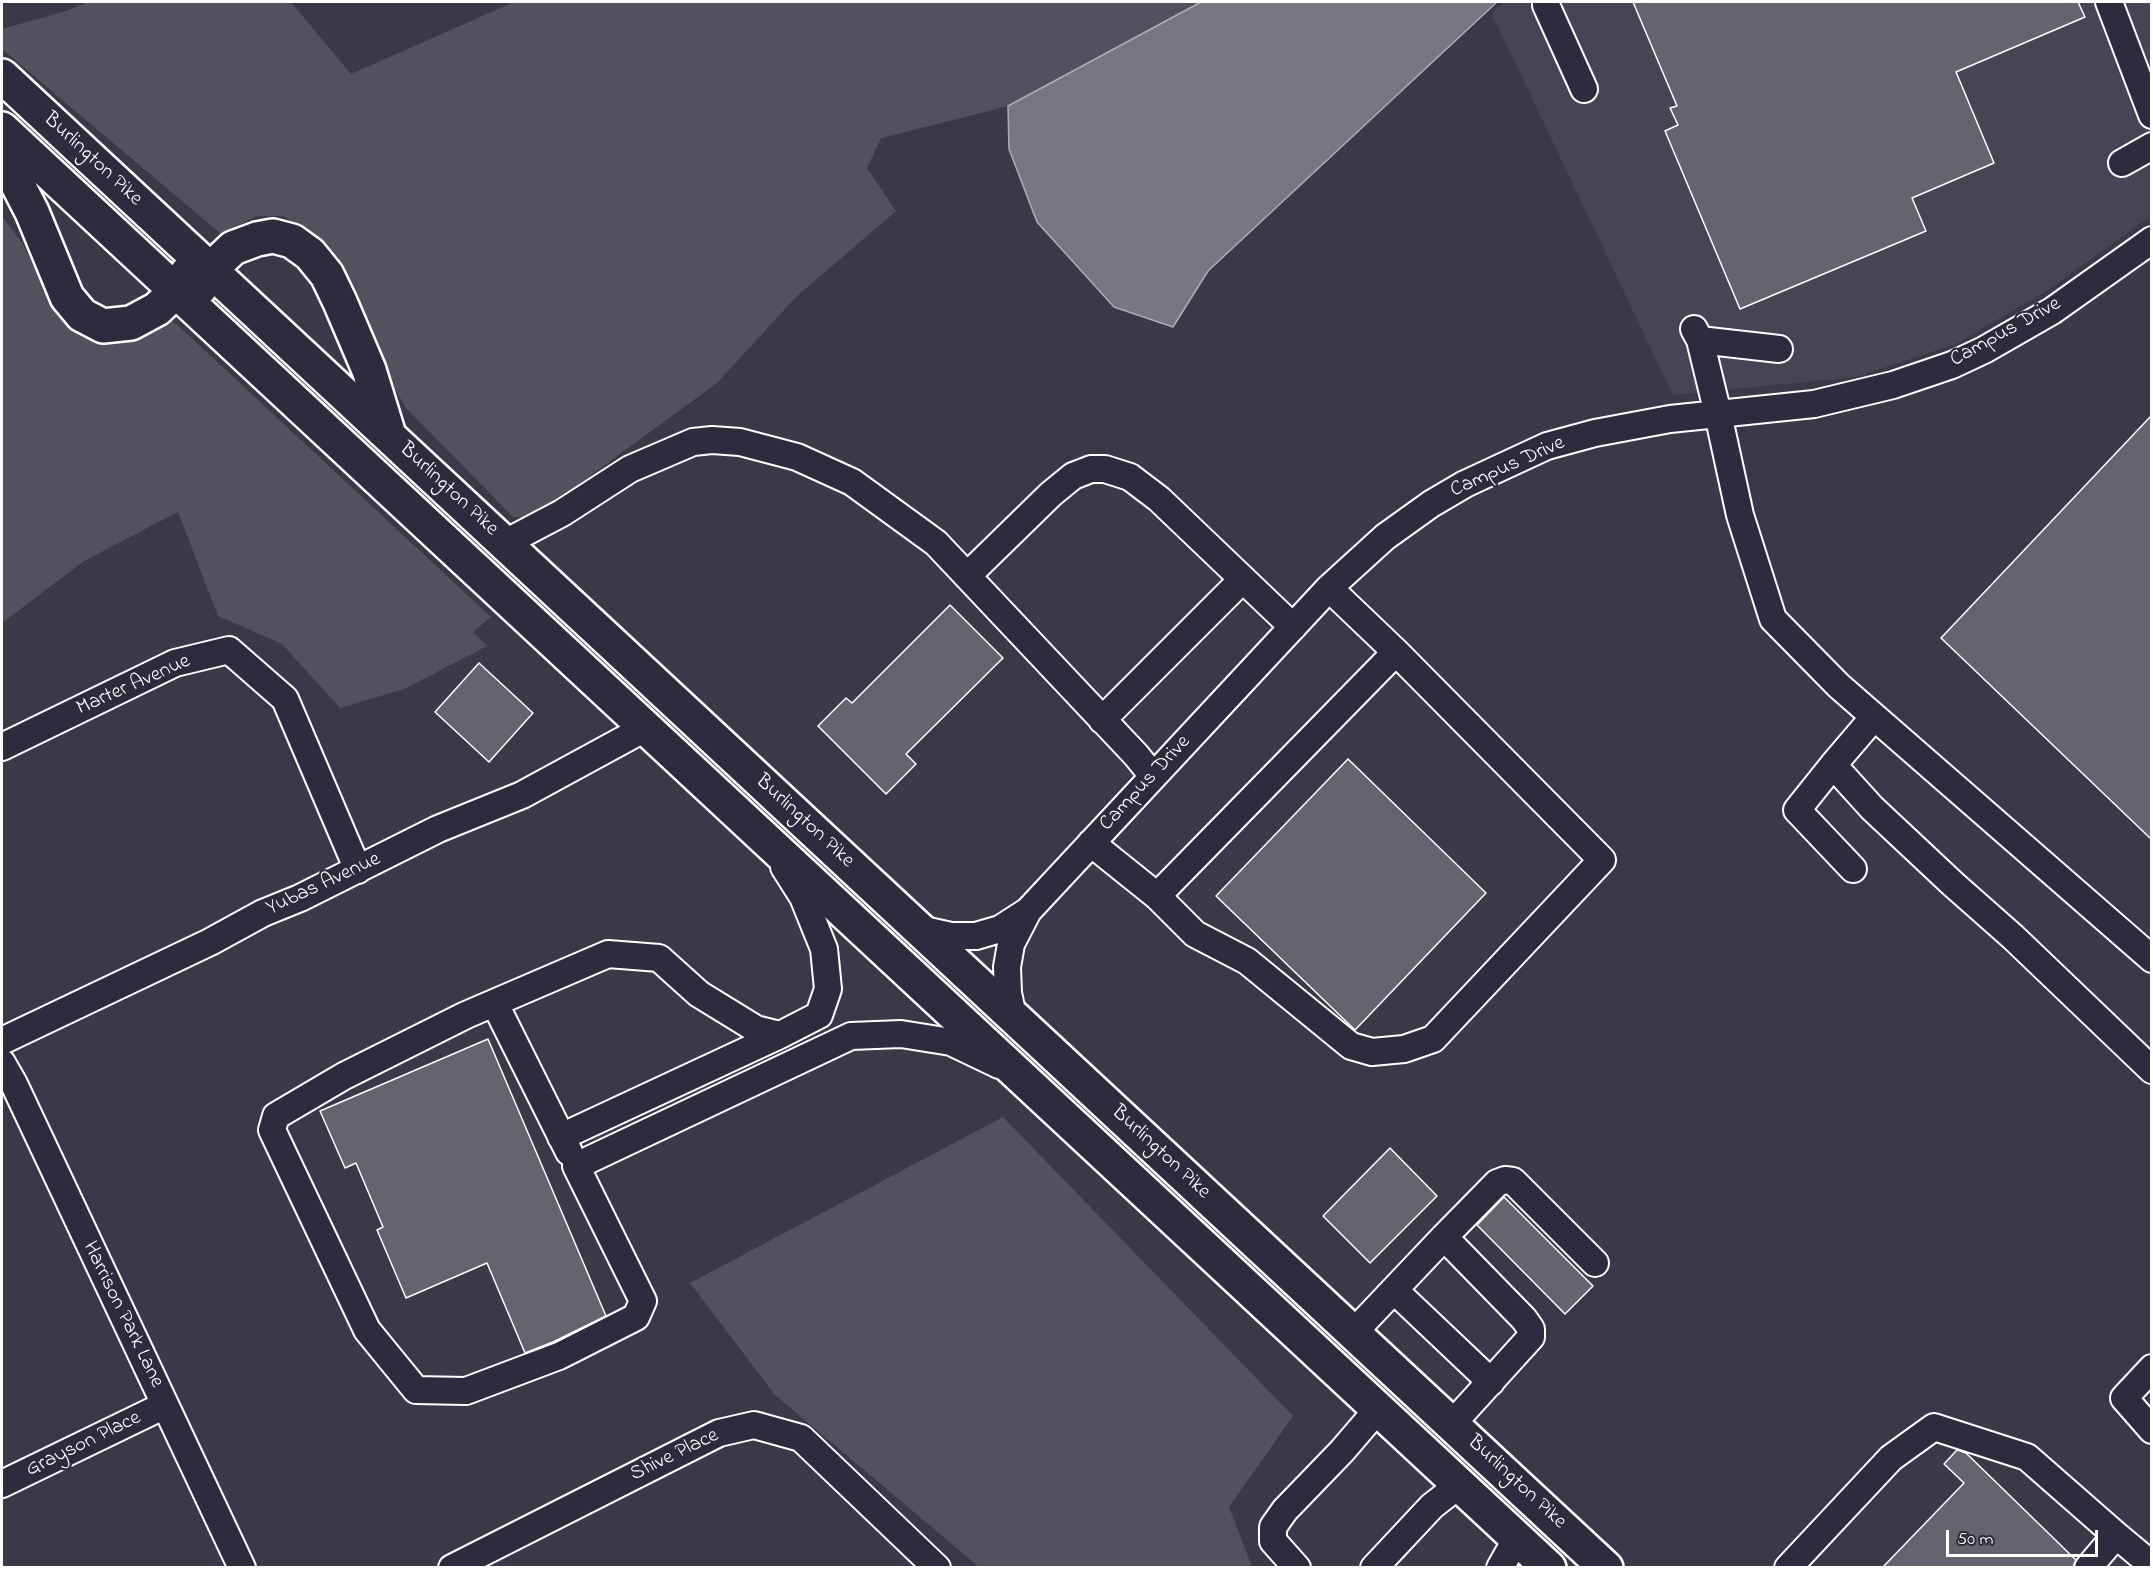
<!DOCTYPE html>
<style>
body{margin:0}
#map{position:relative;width:2153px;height:1569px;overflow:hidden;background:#3c3749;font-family:"Indie Flower",sans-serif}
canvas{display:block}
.frame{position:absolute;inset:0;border:3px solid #fff;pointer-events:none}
.scale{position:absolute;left:1946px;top:1530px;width:152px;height:27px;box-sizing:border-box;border:3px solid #fff;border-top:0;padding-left:8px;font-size:18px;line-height:21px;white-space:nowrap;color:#fff;-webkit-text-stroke:4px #2f2a3d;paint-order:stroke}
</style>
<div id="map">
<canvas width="2153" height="1569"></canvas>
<div class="frame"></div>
<div class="scale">50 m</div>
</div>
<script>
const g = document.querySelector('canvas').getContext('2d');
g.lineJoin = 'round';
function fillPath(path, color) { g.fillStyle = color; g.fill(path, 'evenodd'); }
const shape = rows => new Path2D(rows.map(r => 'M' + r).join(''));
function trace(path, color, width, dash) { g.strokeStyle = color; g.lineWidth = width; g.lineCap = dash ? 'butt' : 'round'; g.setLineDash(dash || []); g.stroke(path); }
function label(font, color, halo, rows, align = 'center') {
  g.font = font + ' "Indie Flower",sans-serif'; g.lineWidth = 4.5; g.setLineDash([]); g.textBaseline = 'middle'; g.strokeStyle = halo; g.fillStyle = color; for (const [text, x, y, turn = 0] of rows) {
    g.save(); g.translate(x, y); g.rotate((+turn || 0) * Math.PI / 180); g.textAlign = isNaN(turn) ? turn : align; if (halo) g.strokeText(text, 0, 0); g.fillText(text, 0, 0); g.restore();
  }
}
fillPath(shape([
 [1504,2,2151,2,2151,216,2048,290,1956,344,1856,377,1673,395,1492,14]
]), '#494455');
fillPath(shape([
 [89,2,291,2,351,74,514,2,1201,2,1008,106,881,138,867,168,896,211,797,296,717,383,534,517,513,517,406,408,380,364,322,242,284,216,257,216,221,234,2,49,2,29,66,11],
 [2,216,23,244,58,316,93,339,170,318,491,617,473,632,487,646,404,689,340,708,282,644,218,616,178,512,84,561,2,623],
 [1003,1117,1293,1416,1229,1507,1252,1567,979,1567,775,1395,690,1283]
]), '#555060');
const water = shape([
 [1201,2,1497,2,1208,271,1173,327,1114,307,1037,222,1009,149,1008,106,1201,2]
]);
fillPath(water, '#797682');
trace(water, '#afadb4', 1.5);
const building = shape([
 [1633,2,2078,2,2085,17,1956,72,1994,163,1912,198,1926,231,1740,309,1665,131,1678,125,1670,108,1677,106,1633,2],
 [2151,416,2151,839,1941,638,2151,416],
 [950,605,1003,658,906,754,916,764,886,794,818,726,846,698,852,703,950,605],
 [479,663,533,713,489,762,435,712,479,663],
 [1348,759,1486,893,1355,1030,1216,896,1348,759],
 [488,1039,606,1316,553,1342,525,1353,487,1263,406,1298,377,1230,383,1227,356,1163,345,1168,320,1111,488,1039],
 [1390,1148,1437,1196,1370,1263,1323,1216,1390,1148],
 [1504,1197,1593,1286,1565,1314,1477,1225,1504,1197],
 [1957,1450,1966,1453,2076,1560,2073,1568,1882,1568,1964,1483,1944,1464,1957,1450]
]);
fillPath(building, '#666270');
trace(building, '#fff', 1.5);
const minor = shape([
 [1546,2,1546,5,1584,89],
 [2109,2,2152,115],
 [2122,163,2152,146],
 [1694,329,1700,340,1718,414,1740,515,1773,619,1839,686,2152,959],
 [1700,340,1779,349],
 [505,543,562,513,630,469,693,442,712,440,740,442,797,457,852,482,936,543,1136,755,1153,776],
 [967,576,1051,494,1073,476,1091,469,1105,469,1130,477,1159,499,1293,627],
 [1874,717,1833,765,1872,808,1953,884,2013,937,2152,1070],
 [1102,720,1243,579],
 [2,747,175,663,229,650,285,699,358,870],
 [1833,765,1797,810,1853,869],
 [1091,843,1157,896,1396,652,1329,588],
 [784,867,803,897,824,949,828,989,819,1015,780,1035,756,1029,699,994,659,958,608,954,466,1015,344,1076,276,1116,272,1130,367,1330,416,1390,466,1391,559,1356,636,1317,643,1301,576,1166,851,1036,901,1034,951,1042,999,1065],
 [1157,896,1195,934,1247,961,1351,1046,1372,1052,1404,1049,1433,1039,1602,860,1396,652],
 [919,929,951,936,976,936,1000,929,1028,911,1329,588,1385,537,1431,504,1465,484,1547,446,1595,433,1670,419,1814,404,1893,385,1952,365,1984,350,2052,311,2152,240],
 [495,1004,569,1152],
 [1013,1017,1008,993,1007,967,1011,944,1028,911],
 [2,1041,210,942,263,913,300,898,438,829,522,795,647,727],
 [2,1063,14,1084,242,1568],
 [561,1137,780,1035],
 [1394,1290,1491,1382],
 [1354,1332,1444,1237],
 [2152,1368,2124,1398,2152,1430],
 [1452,1424,1531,1337,1531,1329,1524,1319,1444,1237,1497,1183,1505,1180,1513,1181,1595,1263],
 [2,1484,165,1405],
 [2116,1535,2152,1565],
 [452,1568,719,1433,754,1425,801,1438,937,1568],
 [1297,1568,1273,1541,1273,1527,1285,1510,1342,1451,1378,1409],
 [1374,1568,1432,1506,1459,1485],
 [1500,1568,1517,1538],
 [1788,1568,1891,1458,1934,1427,2027,1457,2116,1535,2088,1568]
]);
const highway = shape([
 [2,76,1606,1568],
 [2,129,1549,1568],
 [2,154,32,212,67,297,82,315,103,326,131,323,157,309,176,291,187,273],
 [200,288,210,270,233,248,257,239,273,236,292,241,310,254,327,275,340,302,369,370,389,435]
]);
trace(minor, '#fff', 30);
trace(highway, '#fff', 38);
trace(minor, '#2f2a3d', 26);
trace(highway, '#2f2a3d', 33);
label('21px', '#fff', '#2f2a3d', [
 ["Burlington Pike",92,160,43],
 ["Campus Drive",2006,333,-29],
 ["Campus Drive",1508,468,-24],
 ["Burlington Pike",448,490,43],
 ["Marter Avenue",134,686,-24],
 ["Campus Drive",1146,784,-47],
 ["Burlington Pike",804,822,43],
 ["Yubas Avenue",324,885,-25],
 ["Burlington Pike",1160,1153,43],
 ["Harrison Park Lane",122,1315,64],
 ["Grayson Place",84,1445,-26],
 ["Shive Place",675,1456,-26],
 ["Burlington Pike",1516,1483,43]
]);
</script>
